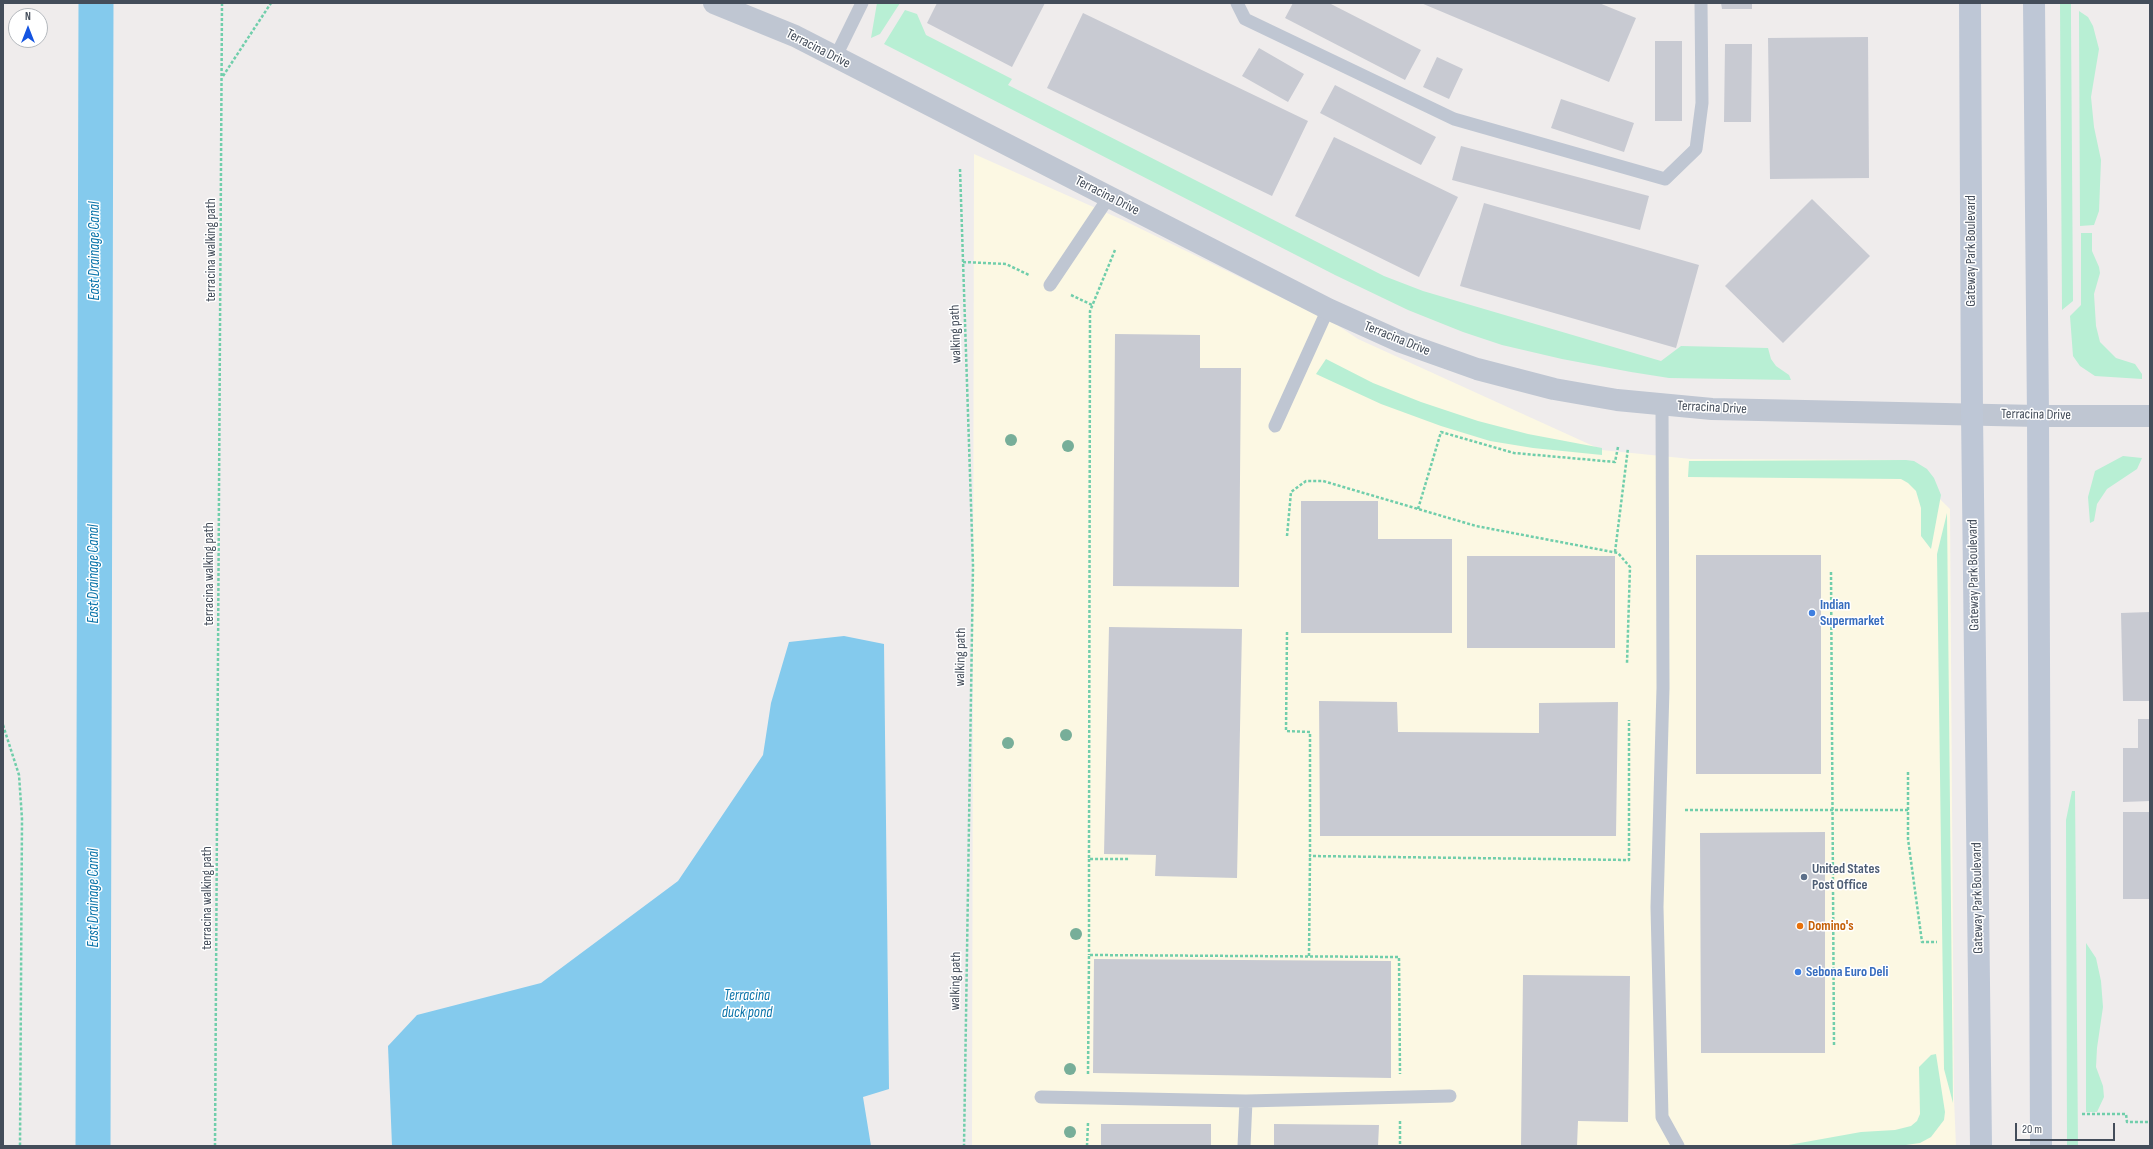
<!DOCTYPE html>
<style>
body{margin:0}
#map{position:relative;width:2153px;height:1149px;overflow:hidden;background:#efecec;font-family:"Sofia Sans Condensed",sans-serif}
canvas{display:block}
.frame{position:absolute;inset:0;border:4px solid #444d5a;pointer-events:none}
.north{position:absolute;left:8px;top:8px;width:40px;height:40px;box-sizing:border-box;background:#fff;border:1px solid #b4b8bd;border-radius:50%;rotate:0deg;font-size:11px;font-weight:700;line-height:16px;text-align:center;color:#444d5a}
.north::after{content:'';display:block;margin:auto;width:14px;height:18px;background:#1454e1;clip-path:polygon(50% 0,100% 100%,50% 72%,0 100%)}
.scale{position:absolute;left:2015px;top:1123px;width:100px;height:18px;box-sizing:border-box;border:2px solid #444d5a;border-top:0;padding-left:5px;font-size:12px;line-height:14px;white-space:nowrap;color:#444d5a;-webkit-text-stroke:3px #fff;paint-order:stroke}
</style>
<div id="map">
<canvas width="2153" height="1149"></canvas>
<div class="frame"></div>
<div class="north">N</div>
<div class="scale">20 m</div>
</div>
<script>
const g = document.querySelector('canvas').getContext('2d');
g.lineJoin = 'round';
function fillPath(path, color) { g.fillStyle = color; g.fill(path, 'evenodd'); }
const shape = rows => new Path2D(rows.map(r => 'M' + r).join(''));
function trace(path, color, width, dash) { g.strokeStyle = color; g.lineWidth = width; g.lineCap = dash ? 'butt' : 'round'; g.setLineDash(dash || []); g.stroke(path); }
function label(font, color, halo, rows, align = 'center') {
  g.font = font + ' "Sofia Sans Condensed",sans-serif'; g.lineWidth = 3; g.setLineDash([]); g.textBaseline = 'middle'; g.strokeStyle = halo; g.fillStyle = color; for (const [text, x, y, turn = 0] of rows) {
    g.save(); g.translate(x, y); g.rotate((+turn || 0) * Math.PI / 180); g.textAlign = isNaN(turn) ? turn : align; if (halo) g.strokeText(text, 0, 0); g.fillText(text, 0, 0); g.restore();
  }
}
fillPath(shape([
 [974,154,1125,221,1337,325,1358,339,1602,450,1691,459,1900,460,1950,509,1954,1099,1956,1146,972,1146]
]), '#fcf8e3');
fillPath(shape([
 [877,3,900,3,880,34,871,38],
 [2060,3,2071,3,2071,22,2073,301,2062,310],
 [905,10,917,14,926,35,1012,79,1008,85,1384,276,1423,291,1661,361,1681,346,1768,348,1771,359,1776,366,1789,375,1791,380,1669,378,1631,372,1562,359,1502,345,1463,332,1408,310,1335,275,884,44],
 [2079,11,2088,17,2093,26,2099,49,2091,97,2094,127,2101,160,2099,211,2094,225,2080,226],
 [2081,233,2092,233,2092,251,2099,267,2100,273,2094,294,2096,326,2100,342,2116,358,2135,364,2142,374,2142,379,2095,376,2080,366,2073,356,2070,316,2081,305],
 [1326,359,1373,383,1421,402,1478,421,1528,434,1602,448,1602,455,1533,448,1490,441,1441,426,1381,404,1316,374],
 [2123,456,2142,458,2137,469,2107,489,2097,504,2094,521,2090,523,2088,497,2095,471],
 [1906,460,1914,461,1927,469,1934,478,1941,495,1931,549,1921,536,1921,508,1916,491,1908,483,1901,479,1688,477,1689,461],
 [1947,513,1953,1103,1944,1069,1937,554],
 [2072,791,2075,791,2078,1146,2067,1146,2066,820],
 [2086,943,2096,958,2101,981,2103,1007,2097,1048,2096,1067,2103,1086,2104,1097,2097,1112,2086,1112],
 [1936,1054,1945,1112,1944,1120,1931,1137,1920,1143,1899,1146,1783,1146,1861,1132,1895,1130,1911,1126,1917,1121,1920,1114,1919,1067,1931,1055]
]), '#b8efd4');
fillPath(shape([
 [844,636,884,644,889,1089,863,1097,871,1146,392,1146,388,1046,417,1015,541,983,678,881,763,755,771,703,789,642]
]), '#84caed');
trace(shape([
 [93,1146,96,3]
]), '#84caed', 35);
fillPath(shape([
 [937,3,1045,3,1012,67,927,23],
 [1293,3,1329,3,1421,50,1405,80,1285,18],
 [1421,3,1599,3,1636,18,1609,82],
 [1721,3,1752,3,1752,9,1722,9],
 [1083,13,1308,121,1272,196,1047,88],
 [1868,37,1869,178,1770,179,1768,38],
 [1655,41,1682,41,1682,121,1655,121],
 [1725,44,1752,44,1751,122,1724,122],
 [1259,48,1304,74,1288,102,1242,76],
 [1437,57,1463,69,1449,99,1423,87],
 [1335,85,1436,137,1421,165,1320,113],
 [1561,99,1634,123,1624,152,1551,128],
 [1334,137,1458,197,1419,277,1295,216],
 [1461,146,1649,196,1640,230,1452,180],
 [1812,199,1870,256,1783,343,1725,286],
 [1484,203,1699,265,1676,348,1460,286],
 [1115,334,1200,335,1200,368,1241,368,1239,587,1113,586],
 [1301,501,1378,501,1378,539,1452,539,1452,633,1301,633],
 [1696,555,1821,555,1821,774,1696,774],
 [1467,556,1615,556,1615,648,1467,648],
 [2150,612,2150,701,2123,701,2121,613],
 [1109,627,1242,629,1237,878,1155,876,1156,855,1104,854],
 [1319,701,1397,702,1398,732,1539,733,1539,703,1618,702,1616,836,1320,836],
 [2138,719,2150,719,2150,801,2123,802,2123,748,2138,748],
 [2123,812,2150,812,2150,899,2123,899],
 [1825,832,1825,1053,1701,1053,1700,833],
 [1094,959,1391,961,1391,1078,1093,1073],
 [1523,975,1630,976,1628,1122,1578,1121,1577,1146,1521,1146],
 [1101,1124,1211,1124,1211,1146,1101,1146],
 [1274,1124,1379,1125,1378,1146,1274,1146]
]), '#c8cad2');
trace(shape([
 [223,76,271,3],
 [960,169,973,566,964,1146],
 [1115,250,1090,311,1089,859,1129,859],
 [963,262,1006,264,1029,275],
 [1071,295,1092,305],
 [1418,509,1441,432,1514,453,1615,462,1618,447],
 [1287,536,1291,492,1306,481,1323,481,1476,526,1618,553,1630,567,1627,663],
 [1615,552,1628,448],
 [1831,572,1834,1045],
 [1287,632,1286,731,1310,732,1310,856,1629,860,1629,720],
 [3,725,19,775,22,819,20,1146],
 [1908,772,1908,839,1922,942,1937,942],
 [1685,810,1908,810],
 [1089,859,1089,955],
 [1309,956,1310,856],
 [1088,1074,1089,955,1399,957,1400,1074],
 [2082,1114,2126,1114,2127,1122,2150,1122],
 [1400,1121,1400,1146],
 [215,1146,222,3],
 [1087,1146,1088,1123]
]), '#70ceab', 2.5, [3, 2]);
trace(shape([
 [1237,3,1245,19,1454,119,1665,179,1696,149,1702,103,1701,3],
 [835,58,862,3],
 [1050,285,1109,197],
 [1662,405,1663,688,1657,907,1662,1117,1678,1146],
 [1275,426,1328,309],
 [1041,1097,1246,1101,1450,1096],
 [1244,1146,1246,1101]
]), '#bfc6d2', 13);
trace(shape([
 [714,3,795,36,1328,309,1401,342,1477,369,1554,389,1617,400,1712,409,2038,416,2150,416]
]), '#bfc6d2', 22);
trace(shape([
 [1970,3,1972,414,1981,1146],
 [2034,3,2038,416,2041,1146]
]), '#bec7d6', 22);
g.fillStyle = '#77ae99';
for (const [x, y] of [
 [1011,440],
 [1068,446],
 [1066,735],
 [1008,743],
 [1076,934],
 [1070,1069],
 [1070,1132]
]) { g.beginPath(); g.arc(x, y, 6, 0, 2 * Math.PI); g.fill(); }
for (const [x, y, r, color] of [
 [1812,613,4,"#3f7fe0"],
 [1804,877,4,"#5c6f8a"],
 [1800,926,4,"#e8710a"],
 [1798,972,4,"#3f7fe0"]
]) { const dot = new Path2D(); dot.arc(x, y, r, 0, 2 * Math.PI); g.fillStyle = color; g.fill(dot); trace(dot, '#fff', 1.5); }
label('14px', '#444d5a', '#fff', [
 ["Terracina Drive",818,49,27],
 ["Terracina Drive",1107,196,27],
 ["terracina walking path",211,250,-90],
 ["Gateway Park Boulevard",1971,251,-90],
 ["walking path",956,334,-92],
 ["Terracina Drive",1397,339,22],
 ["Terracina Drive",1712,408,3],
 ["Terracina Drive",2036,415,1],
 ["terracina walking path",209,574,-90],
 ["Gateway Park Boulevard",1974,575,-91],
 ["walking path",961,657,-89],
 ["terracina walking path",207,898,-90],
 ["Gateway Park Boulevard",1978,898,-91],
 ["walking path",956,981,-89]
]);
label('bold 14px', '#366cbe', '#fff', [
 ["Indian",1820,605],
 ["Supermarket",1820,621],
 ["Sebona Euro Deli",1806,972]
], 'left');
label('bold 14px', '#4e5e75', '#fff', [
 ["United States",1812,869],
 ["Post Office",1812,885]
], 'left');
label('bold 14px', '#c56008', '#fff', [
 ["Domino's",1808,926]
], 'left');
label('italic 15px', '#0973a9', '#fff', [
 ["East Drainage Canal",95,251,-90],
 ["East Drainage Canal",94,574,-90],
 ["East Drainage Canal",94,898,-90],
 ["Terracina",747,996],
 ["duck pond",747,1013]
]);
</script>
